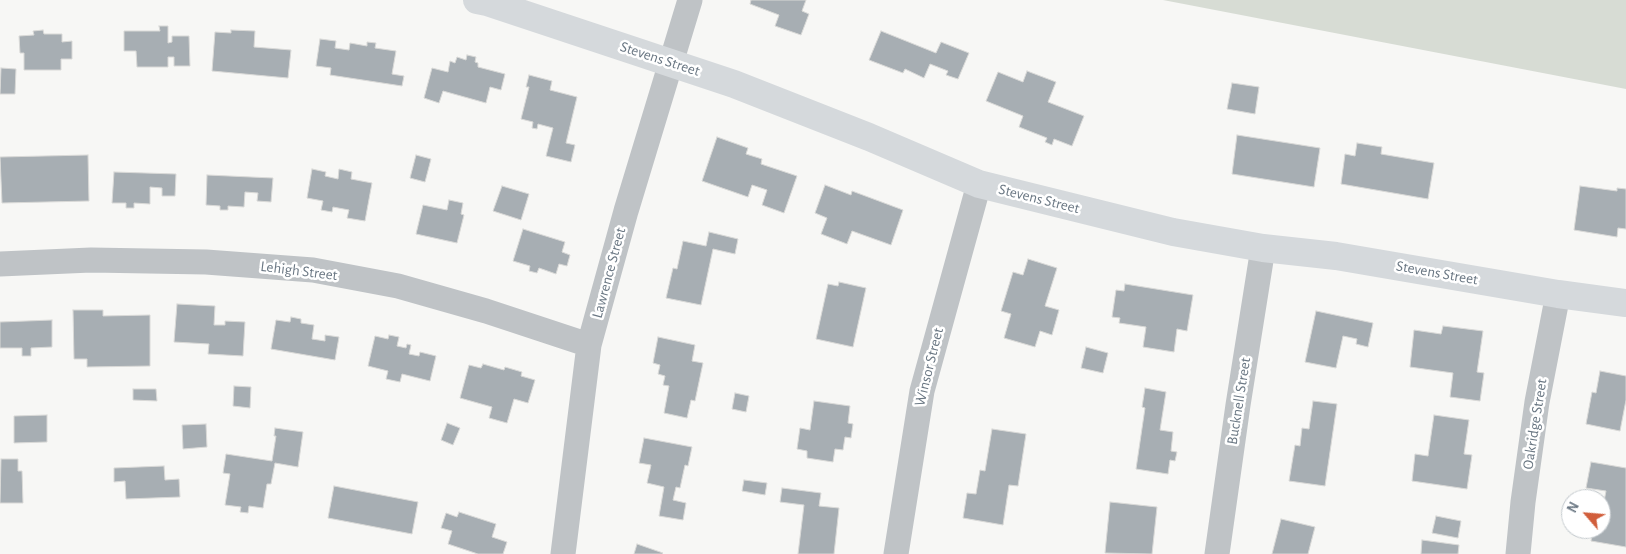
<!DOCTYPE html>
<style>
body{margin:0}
#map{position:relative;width:1626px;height:554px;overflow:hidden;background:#f7f7f5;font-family:"Alegreya Sans",sans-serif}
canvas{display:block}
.north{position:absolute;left:1561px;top:489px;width:50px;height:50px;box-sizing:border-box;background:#fff;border:1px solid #c3c9cd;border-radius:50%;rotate:297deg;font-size:14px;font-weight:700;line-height:20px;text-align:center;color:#6a7783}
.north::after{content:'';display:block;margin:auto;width:18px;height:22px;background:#d15e3b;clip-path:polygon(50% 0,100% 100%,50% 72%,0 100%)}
</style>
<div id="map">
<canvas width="1626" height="554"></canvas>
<div class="north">N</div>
</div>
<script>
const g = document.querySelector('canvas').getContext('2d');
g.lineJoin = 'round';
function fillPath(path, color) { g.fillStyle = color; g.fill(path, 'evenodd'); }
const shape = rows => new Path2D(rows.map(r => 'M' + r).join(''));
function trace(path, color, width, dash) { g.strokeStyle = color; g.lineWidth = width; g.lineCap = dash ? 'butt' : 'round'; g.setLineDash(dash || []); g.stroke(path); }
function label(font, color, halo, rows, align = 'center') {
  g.font = font + ' "Alegreya Sans",sans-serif'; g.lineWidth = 5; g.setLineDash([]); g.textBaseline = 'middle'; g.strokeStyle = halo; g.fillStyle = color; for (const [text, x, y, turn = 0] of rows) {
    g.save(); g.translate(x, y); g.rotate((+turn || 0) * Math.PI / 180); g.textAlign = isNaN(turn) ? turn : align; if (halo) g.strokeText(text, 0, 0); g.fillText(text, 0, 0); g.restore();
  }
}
fillPath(shape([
 [1163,0,1626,0,1626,89]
]), '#d7dcd4');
const building = shape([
 [751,0,806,0,802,11,809,14,801,35,775,26,779,15,750,4,751,0],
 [159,26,168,26,168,43,172,42,172,36,189,36,190,66,174,66,174,57,168,57,168,67,137,67,136,51,124,51,124,31,160,31,159,26],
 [43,30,44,34,62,34,62,42,72,41,72,59,61,59,61,70,24,70,24,53,20,53,19,36,34,35,33,31,43,30],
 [231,30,255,31,254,47,291,50,288,78,212,71,215,32,231,33,231,30],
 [881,31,936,53,941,42,969,53,958,79,946,75,948,71,930,64,924,78,905,69,903,73,869,60,881,31],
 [320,39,336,41,335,48,349,50,350,43,367,46,367,42,376,43,375,48,396,51,392,74,404,76,402,86,330,75,331,68,316,66,320,39],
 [467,55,476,57,475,62,478,63,478,67,505,74,501,90,490,87,486,103,443,91,439,103,424,98,432,68,448,72,450,61,455,63,457,57,466,60,467,55],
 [1,68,16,69,15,94,0,94,1,68],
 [1027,71,1056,82,1048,102,1084,116,1072,146,1054,139,1052,145,1045,142,1047,138,1019,127,1023,116,986,101,998,72,1023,82,1027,71],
 [529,75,552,81,550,90,577,97,566,143,575,145,571,162,546,156,553,128,538,124,537,129,532,128,533,122,521,119,529,87,526,87,529,75],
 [1232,83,1259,87,1255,114,1227,109,1232,83],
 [1237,135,1320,148,1314,187,1232,174,1237,135],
 [717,137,748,148,746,154,762,159,761,164,797,176,784,213,762,205,767,190,752,185,748,197,702,181,717,137],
 [1357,143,1382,147,1381,154,1434,163,1428,199,1341,184,1345,154,1355,156,1357,143],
 [88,155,89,201,2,203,0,157,88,155],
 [416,155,431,159,425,182,410,178,416,155],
 [312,169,326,172,325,176,338,179,339,169,352,172,351,179,372,183,365,221,347,218,349,210,333,207,332,212,321,210,323,201,307,198,312,169],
 [114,172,176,174,175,196,162,196,162,188,150,187,150,204,134,203,134,208,126,208,126,203,112,203,114,172],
 [207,175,273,178,271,202,257,201,258,193,245,192,244,207,228,206,228,210,220,210,220,206,206,205,207,175],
 [825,185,851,195,852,191,903,210,891,245,852,231,847,244,821,234,827,218,815,213,825,185],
 [502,186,529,194,521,220,493,211,502,186],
 [1580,186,1617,191,1617,188,1626,189,1626,229,1618,228,1617,237,1574,230,1580,186],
 [449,200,463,203,461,214,464,215,457,243,416,234,423,205,447,210,449,200],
 [523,229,565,242,562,252,570,255,567,266,559,264,556,274,539,268,537,273,529,271,530,266,513,261,523,229],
 [709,232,738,239,735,254,713,249,701,305,666,298,673,268,677,269,683,241,706,246,709,232],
 [1028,259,1057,268,1045,306,1059,310,1052,335,1040,331,1035,347,1004,338,1011,314,1001,311,1013,272,1023,275,1028,259],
 [839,282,866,288,853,347,816,339,828,284,838,286,839,282],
 [1125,284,1193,295,1187,331,1177,329,1174,352,1143,347,1146,327,1119,323,1120,318,1112,317,1116,290,1124,291,1125,284],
 [177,304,215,306,214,325,225,325,225,321,245,322,243,356,208,354,209,344,174,342,177,304],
 [73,310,103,310,103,316,150,315,150,366,87,367,87,359,74,359,73,310],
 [1316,311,1373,323,1368,347,1356,344,1357,339,1343,336,1336,368,1305,362,1316,311],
 [291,317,301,319,301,323,314,325,312,339,325,341,325,335,339,337,335,360,271,349,276,320,290,322,291,317],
 [52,320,52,347,31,348,31,356,22,356,22,348,0,348,0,322,52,320],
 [1443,326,1483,331,1477,372,1484,373,1480,401,1450,397,1453,373,1410,367,1414,330,1441,334,1443,326],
 [389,335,399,337,397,346,406,348,407,344,411,345,409,354,419,356,420,352,436,356,430,381,402,374,400,382,386,379,388,371,368,366,375,336,388,339,389,335],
 [658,337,695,345,692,361,703,363,695,401,691,400,687,418,664,413,669,386,663,385,665,376,658,374,660,365,653,363,658,337],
 [1086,347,1108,353,1103,373,1081,368,1086,347],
 [483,364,504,370,505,367,522,372,521,376,535,380,528,403,514,399,507,423,489,418,492,407,460,398,469,365,481,368,483,364],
 [1600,371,1626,376,1626,400,1620,431,1586,424,1592,392,1596,393,1600,371],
 [234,386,251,387,250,408,233,406,234,386],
 [1145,388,1166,392,1160,430,1173,432,1171,451,1177,452,1175,461,1170,460,1168,474,1136,469,1145,408,1142,407,1145,388],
 [133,389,156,389,157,401,133,400,133,389],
 [735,393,749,396,746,412,732,409,735,393],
 [814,401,850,406,848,423,853,424,851,438,845,437,843,450,835,449,833,462,807,458,807,451,797,449,800,428,810,430,814,401],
 [1313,401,1337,404,1325,486,1289,481,1295,445,1300,446,1302,428,1309,429,1313,401],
 [47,415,47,442,14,443,14,416,47,415],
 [1434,415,1469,420,1464,454,1472,455,1467,489,1412,481,1415,454,1428,456,1434,415],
 [447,423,460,428,453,445,441,440,447,423],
 [206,424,207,447,183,449,182,425,206,424],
 [275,428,303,432,298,467,275,463,271,484,267,484,263,508,249,506,248,513,240,512,241,507,225,505,230,474,223,473,226,454,272,461,276,436,274,436,275,428],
 [992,429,1026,434,1018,486,1009,485,1003,525,963,518,967,493,976,494,980,470,985,471,992,429],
 [644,438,692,447,688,466,685,465,680,488,676,487,673,500,686,503,683,520,659,516,664,487,647,483,651,465,639,463,644,438],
 [1,459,18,459,18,471,22,471,23,503,0,503,1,459],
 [1591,462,1626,468,1626,547,1591,541,1593,529,1601,529,1601,512,1602,512,1606,491,1586,488,1591,462],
 [164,466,165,480,179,479,180,497,126,499,125,481,114,482,114,468,164,466],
 [744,480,767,483,765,495,742,491,744,480],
 [334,486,418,502,412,534,328,518,334,486],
 [782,488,821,493,819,506,839,508,834,554,798,554,804,505,780,502,782,488],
 [1110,502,1157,507,1152,554,1105,553,1110,502],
 [459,512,496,524,492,537,507,542,503,554,478,554,448,544,452,531,441,528,446,513,457,517,459,512],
 [1436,516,1461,521,1458,538,1432,533,1436,516],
 [1281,519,1315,527,1308,554,1272,554,1281,519],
 [1422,540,1459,545,1458,554,1421,554,1422,540],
 [637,544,663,553,662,554,634,554,637,544]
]);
fillPath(building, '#a7aeb3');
trace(building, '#d9d9d7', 1);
trace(shape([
 [0,264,91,260,206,262,313,270,398,286,486,311,589,345],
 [563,554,589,345,626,211,690,0],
 [896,554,922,391,979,184],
 [1217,554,1238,405,1263,248],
 [1518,554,1523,502,1537,402,1558,294]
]), '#bfc3c6', 25);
trace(shape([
 [477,0,487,2,734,84,869,137,979,184,1173,232,1263,248,1336,256,1558,294,1626,303]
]), '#d5d9dc', 28);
label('15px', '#6a7783', '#fff', [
 ["Stevens Street",660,59,18],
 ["Stevens Street",1039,199,14],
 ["Lehigh Street",299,271,7],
 ["Lawrence Street",609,273,-75],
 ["Stevens Street",1437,273,10],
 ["Winsor Street",929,367,-76],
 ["Bucknell Street",1239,401,-81],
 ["Oakridge Street",1535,424,-81]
]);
</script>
